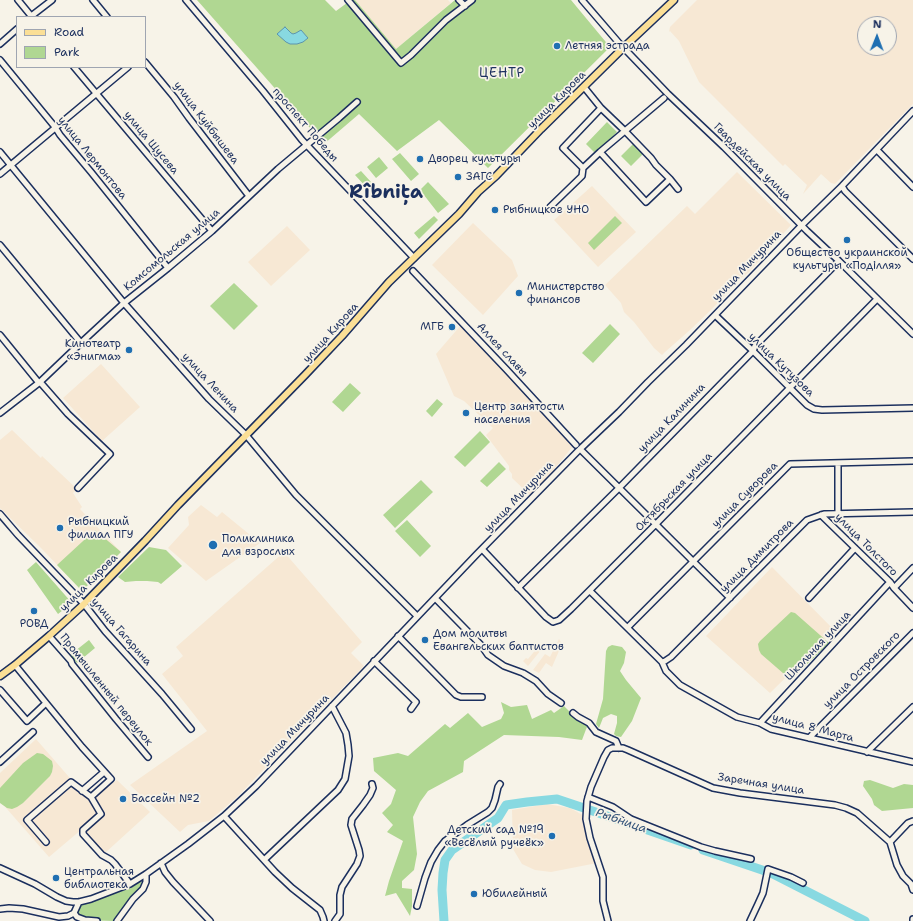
<!DOCTYPE html>
<meta charset="utf-8">
<style>
body{margin:0}
#map{position:relative;width:913px;height:921px;overflow:hidden;background:#f7f3e8;font-family:"Shantell Sans",sans-serif}
canvas{display:block}
.legend{position:absolute;left:16px;top:16px;width:130px;height:52px;box-sizing:border-box;background:#f7f3e8;border:1px solid #9fa5b1;margin:0;padding:5px 7px;list-style:none;font-size:12px;color:#1b2f5e}
.legend li{display:flex;align-items:center;gap:8px;height:20px}
.legend b{width:20px;border:1px solid #9fa5b1}
.north{position:absolute;left:857px;top:16px;width:40px;height:40px;box-sizing:border-box;background:#f7f3e8;border:1px solid #9fa5b1;border-radius:50%;rotate:1deg;font-size:11px;font-weight:700;line-height:16px;text-align:center;color:#1b2f5e}
.north::after{content:'';display:block;margin:auto;width:14px;height:18px;background:#1f6fb2;clip-path:polygon(50% 0,100% 100%,50% 72%,0 100%)}
</style>
<div id="map">
<canvas width="913" height="921"></canvas>
<ul class="legend">
<li><b style="height:5px;background:#fbdf96"></b>Road</li>
<li><b style="height:11px;background:#b0d792"></b>Park</li>
</ul>
<div class="north">N</div>
</div>
<script>
const g = document.querySelector('canvas').getContext('2d');
g.lineJoin = 'round';
function fillPath(path, color) { g.fillStyle = color; g.fill(path, 'evenodd'); }
const shape = rows => new Path2D(rows.map(r => 'M' + r).join(''));
function trace(path, color, width, dash) { g.strokeStyle = color; g.lineWidth = width; g.lineCap = dash ? 'butt' : 'round'; g.setLineDash(dash || []); g.stroke(path); }
function label(font, color, halo, rows, align = 'center') {
  g.font = font + ' "Shantell Sans",sans-serif'; g.lineWidth = 3.5; g.setLineDash([]); g.textBaseline = 'middle'; g.strokeStyle = halo; g.fillStyle = color; for (const [text, x, y, turn = 0] of rows) {
    g.save(); g.translate(x, y); g.rotate((+turn || 0) * Math.PI / 180); g.textAlign = isNaN(turn) ? turn : align; if (halo) g.strokeText(text, 0, 0); g.fillText(text, 0, 0); g.restore();
  }
}
fillPath(shape([
 [355,0,448,0,451,3,396,49],
 [697,0,913,0,913,104,835,184,831,183,821,174,803,194,807,185,785,164,783,166,699,82,679,41,670,31,669,32,670,27],
 [865,24,889,24,889,48,865,48],
 [737,172,791,225,758,262,749,272,740,279,712,309,690,330,665,352,662,355,654,348,634,322,624,312,621,303,605,285,687,206,695,214],
 [592,186,636,232,598,267,554,220],
 [473,223,512,260,518,276,483,315,432,265],
 [287,226,310,250,271,286,248,262],
 [461,325,529,396,573,446,532,497,512,478,512,474,509,470,509,466,486,435,493,428,464,401,454,396,436,354],
 [101,364,140,407,102,441,63,398],
 [12,430,41,458,42,456,77,489,73,493,82,507,80,509,121,552,82,591,41,548,0,508,0,440],
 [201,505,217,517,222,512,260,543,206,581,168,548,189,525,188,517],
 [284,552,362,642,351,653,364,666,237,797,209,821,188,825,180,832,130,785,207,731,162,674,183,656,176,647],
 [772,567,834,630,770,693,706,636],
 [559,639,562,644,552,667,546,663,539,673,533,670,545,654,550,657],
 [538,647,541,650,528,666,523,661,526,658,528,659],
 [36,739,89,800,117,780,150,812,105,853,82,829,49,857,0,801,0,773],
 [547,804,570,808,588,818,588,823,598,855,597,863,551,872,535,870,522,864,513,849,512,810]
]), '#f7e8d4');
fillPath(shape([
 [197,0,325,0,336,11,351,0,355,0,396,49,455,0,571,0,610,47,488,168,439,120,397,151,359,114,324,144],
 [607,122,617,132,596,154,586,144],
 [633,144,643,154,631,166,621,156],
 [400,153,419,174,411,181,392,159],
 [379,157,388,168,376,178,367,167],
 [361,171,371,182,366,187,355,175],
 [428,182,449,204,438,213,420,190],
 [434,216,438,220,419,239,414,233],
 [615,216,622,223,594,250,588,243],
 [234,283,258,306,234,330,210,306],
 [610,324,620,334,593,363,582,353],
 [350,383,361,393,343,412,332,402],
 [437,399,443,404,432,417,426,411],
 [480,431,490,442,465,467,454,457],
 [499,462,506,469,487,487,480,481],
 [421,480,433,492,395,528,383,515],
 [407,520,431,546,420,557,395,531],
 [95,530,121,552,82,591,57,565],
 [149,547,166,550,182,566,161,584,158,582,147,581,136,581,125,582,118,577],
 [36,562,72,603,58,614,27,570],
 [791,612,795,613,829,643,791,680,761,654,759,650,758,644,760,641],
 [89,640,95,648,77,663,70,655],
 [612,645,622,647,626,652,624,663,620,671,626,680,641,698,632,721,621,737,616,736,614,734,617,723,617,716,611,714,603,718,599,728,596,724,603,699,606,651,608,647],
 [501,702,511,707,527,705,532,719,551,710,554,713,564,706,576,718,588,724,582,740,559,737,504,735,464,761,463,772,428,791,420,802,413,817,417,854,414,870,402,881,402,888,412,889,412,906,410,916,396,893,385,896,389,881,403,841,387,832,393,825,382,813,391,804,396,790,374,771,373,758,398,753,408,756,445,724,450,728,468,713,482,727,501,719,504,713],
 [37,753,43,754,52,761,53,766,52,772,50,776,23,803,17,807,12,809,7,808,0,803,0,788,23,763],
 [870,780,893,788,904,784,913,785,913,808,882,811,874,805,872,799,863,786,864,781],
 [141,881,142,884,141,889,123,909,113,921,84,920,77,915,77,912,80,905,131,888]
]), '#b0d792');
const water = shape([
 [285,27,291,33,293,34,296,33,301,30,308,38,303,42,297,44,290,44,286,42,277,34,285,27]
]);
fillPath(water, '#88d9e1');
trace(water, '#5c95ad', 1);
trace(shape([
 [703,850,771,873,865,921],
 [444,921,442,890,443,873,445,860,452,850,498,818,506,805,527,802,557,799,584,808,691,845]
]), '#88d9e1', 9);
const minor = shape([
 [18,0,32,17],
 [93,0,107,17],
 [186,0,263,91,302,140,414,258],
 [348,0,401,63,411,55,446,20,472,0],
 [459,0,465,6],
 [582,0,619,43,668,94,724,147,807,231,839,261,913,334],
 [30,17,52,0],
 [0,44,17,29],
 [0,60,55,127,60,135,91,172,168,268],
 [145,62,174,97,189,118,249,196],
 [74,67,212,231],
 [584,87,601,108,625,131,651,158,656,165,670,179,678,189],
 [877,150,913,187],
 [0,152,124,303,209,399,246,435,296,495,417,616],
 [600,152,646,202,670,179],
 [583,168,600,152,664,98],
 [0,174,128,67],
 [842,186,845,191,913,259],
 [550,207,582,176,583,168,563,148,601,108],
 [0,245,81,343],
 [413,271,506,369,576,445],
 [715,315,753,351,807,405,814,409,822,410,913,408],
 [0,335,39,383],
 [40,382,68,414,110,454,78,488],
 [0,413,40,382,84,340,124,303,168,268,212,231,278,169,339,118,357,102],
 [580,449,730,598],
 [838,513,838,463],
 [0,514,18,535,84,604,105,631,162,694,191,729],
 [821,515,890,582,894,588,913,608],
 [482,549,546,617,553,622,559,620,571,609,656,524,877,299],
 [518,588,619,488,753,351,755,346,839,261],
 [894,588,913,568],
 [590,591,658,658,662,662,666,671,680,685,737,717,760,723,771,729,913,762],
 [435,598,481,645,488,655,504,666,523,673,536,681,548,694,561,703],
 [809,598,855,548],
 [628,627,790,464,913,461],
 [49,636,71,661,72,664,116,719,148,757],
 [398,636,456,695,461,697,482,697],
 [374,661,416,702,411,709],
 [662,662,665,661,671,657,807,520,824,514,913,512],
 [15,665,46,703,82,747,111,779,91,797,71,782,27,820,46,842],
 [0,690,27,721,46,703],
 [573,713,578,717,589,723,596,732,616,741,619,748],
 [760,723,890,582],
 [809,738,913,633],
 [867,752,913,707],
 [0,762,33,732],
 [82,791,104,772],
 [91,797,101,814,83,830,83,834,102,855,111,860,115,864,130,884],
 [588,797,613,807,631,819,701,847,715,851,751,859],
 [224,816,275,872,292,888,320,910,323,917,324,921],
 [890,842,908,823,913,821],
 [264,860,338,790,345,779,349,756,348,745,346,733,332,706],
 [161,863,165,872,173,882,210,921],
 [0,868,35,884,57,897,66,901,73,902,79,902,91,899,130,884,146,874,188,844,224,816,256,786,476,555,578,451,619,412,648,382,686,345,802,225,842,186,913,111],
 [79,902,74,913,77,917,85,920,97,921],
 [417,906,425,878,431,862,438,850,445,841,467,825,488,812,492,808,495,800,498,787,500,784],
 [0,909,9,908,23,909,59,917,68,916,74,913],
 [117,921,133,899,143,889,146,882,146,874],
 [335,921,340,914,340,895,342,887,357,864,360,856,359,850,351,825,352,819,363,805,370,795,373,788,372,784],
 [608,921,603,901,603,877,590,838,586,819,587,801,591,787,604,757,608,750,612,748,623,748,628,750,713,788,740,793,835,805,846,808,857,813,890,842,897,865,903,876,911,884,913,890],
 [750,921,758,904,763,893,768,869,791,877,803,883],
 [913,921,913,919]
]);
const major = shape([
 [0,676,15,665,49,636,84,604,145,541,178,505,305,375,342,336,389,282,459,214,478,192,496,176,541,129,623,48,674,0]
]);
trace(minor, '#1b2f5e', 8);
trace(major, '#1b2f5e', 9);
trace(minor, '#f7f3e8', 5);
trace(major, '#fbdf96', 6);
for (const [x, y, r, color] of [
 [557,46,4,"#1f6fb2"],
 [420,159,4,"#1f6fb2"],
 [458,177,4,"#1f6fb2"],
 [495,210,4,"#1f6fb2"],
 [847,240,4,"#1f6fb2"],
 [519,293,4,"#1f6fb2"],
 [452,327,4,"#1f6fb2"],
 [129,350,4,"#1f6fb2"],
 [466,413,4,"#1f6fb2"],
 [60,528,4,"#1f6fb2"],
 [213,545,5,"#1f6fb2"],
 [34,611,4,"#1f6fb2"],
 [425,640,4,"#1f6fb2"],
 [123,799,4,"#1f6fb2"],
 [552,836,4,"#1f6fb2"],
 [56,878,4,"#1f6fb2"],
 [474,894,4,"#1f6fb2"]
]) { const dot = new Path2D(); dot.arc(x, y, r, 0, 2 * Math.PI); g.fillStyle = color; g.fill(dot); trace(dot, '#f7f3e8', 1.5); }
label('11px', '#1b2f5e', '#f7f3e8', [
 ["Летняя эстрада",565,46],
 ["Дворец культуры",428,159],
 ["ЗАГС",466,177],
 ["Рыбницкое УНО",503,210],
 ["Общество украинской",847,253,"center"],
 ["культуры «Поділля»",847,266,"center"],
 ["Министерство",527,287],
 ["финансов",527,300],
 ["МГБ",444,327,"right"],
 ["Кинотеатр",121,344,"right"],
 ["«Энигма»",121,357,"right"],
 ["Центр занятости",474,407],
 ["населения",474,420],
 ["Рыбницкий",68,522],
 ["филиал ПГУ",68,535],
 ["Поликлиника",222,539],
 ["для взрослых",222,552],
 ["РОВД",34,624,"center"],
 ["Дом молитвы",433,634],
 ["Евангельских баптистов",433,647],
 ["Бассейн №2",131,799],
 ["Детский сад №19",544,830,"right"],
 ["«Весёлый ручеёк»",544,843,"right"],
 ["Центральная",64,872],
 ["библиотека",64,885],
 ["Юбилейный",482,894]
], 'left');
label('11px', '#1b2f5e', '#f7f3e8', [
 ["улица Кирова",557,100,-45],
 ["улица Куйбышева",206,123,53],
 ["проспект Победы",305,125,49],
 ["улица Щусева",151,143,50],
 ["улица Лермонтова",92,158,51],
 ["Гвардейская улица",752,162,45],
 ["Комсомольская улица",172,250,-40],
 ["улица Мичурина",747,266,-46],
 ["улица Кирова",331,333,-48],
 ["Аллея славы",502,350,47],
 ["улица Кутузова",781,365,44],
 ["улица Ленина",210,383,47],
 ["улица Калинина",672,418,-46],
 ["Октябрьская улица",674,492,-46],
 ["улица Суворова",745,495,-45],
 ["улица Мичурина",519,497,-46],
 ["улица Толстого",866,545,45],
 ["улица Димитрова",757,556,-45],
 ["улица Кирова",89,583,-45],
 ["улица Гагарина",121,632,49],
 ["Школьная улица",818,646,-47],
 ["улица Островского",862,670,-45],
 ["Промышленный переулок",106,690,51],
 ["улица 8 Марта",813,728,15],
 ["улица Мичурина",295,730,-46],
 ["Заречная улица",761,784,9]
]);
label('italic 12px', '#315178', '#f7f3e8', [
 ["Рыбница",621,821,19]
]);
g.letterSpacing = '1px';
label('13px', '#1b2f5e', '#f7f3e8', [
 ["ЦЕНТР",502,74]
]);
g.letterSpacing = '0px';
label('bold 19px', '#1b2f5e', '#f7f3e8', [
 ["Rîbnița",386,193]
]);
</script>
